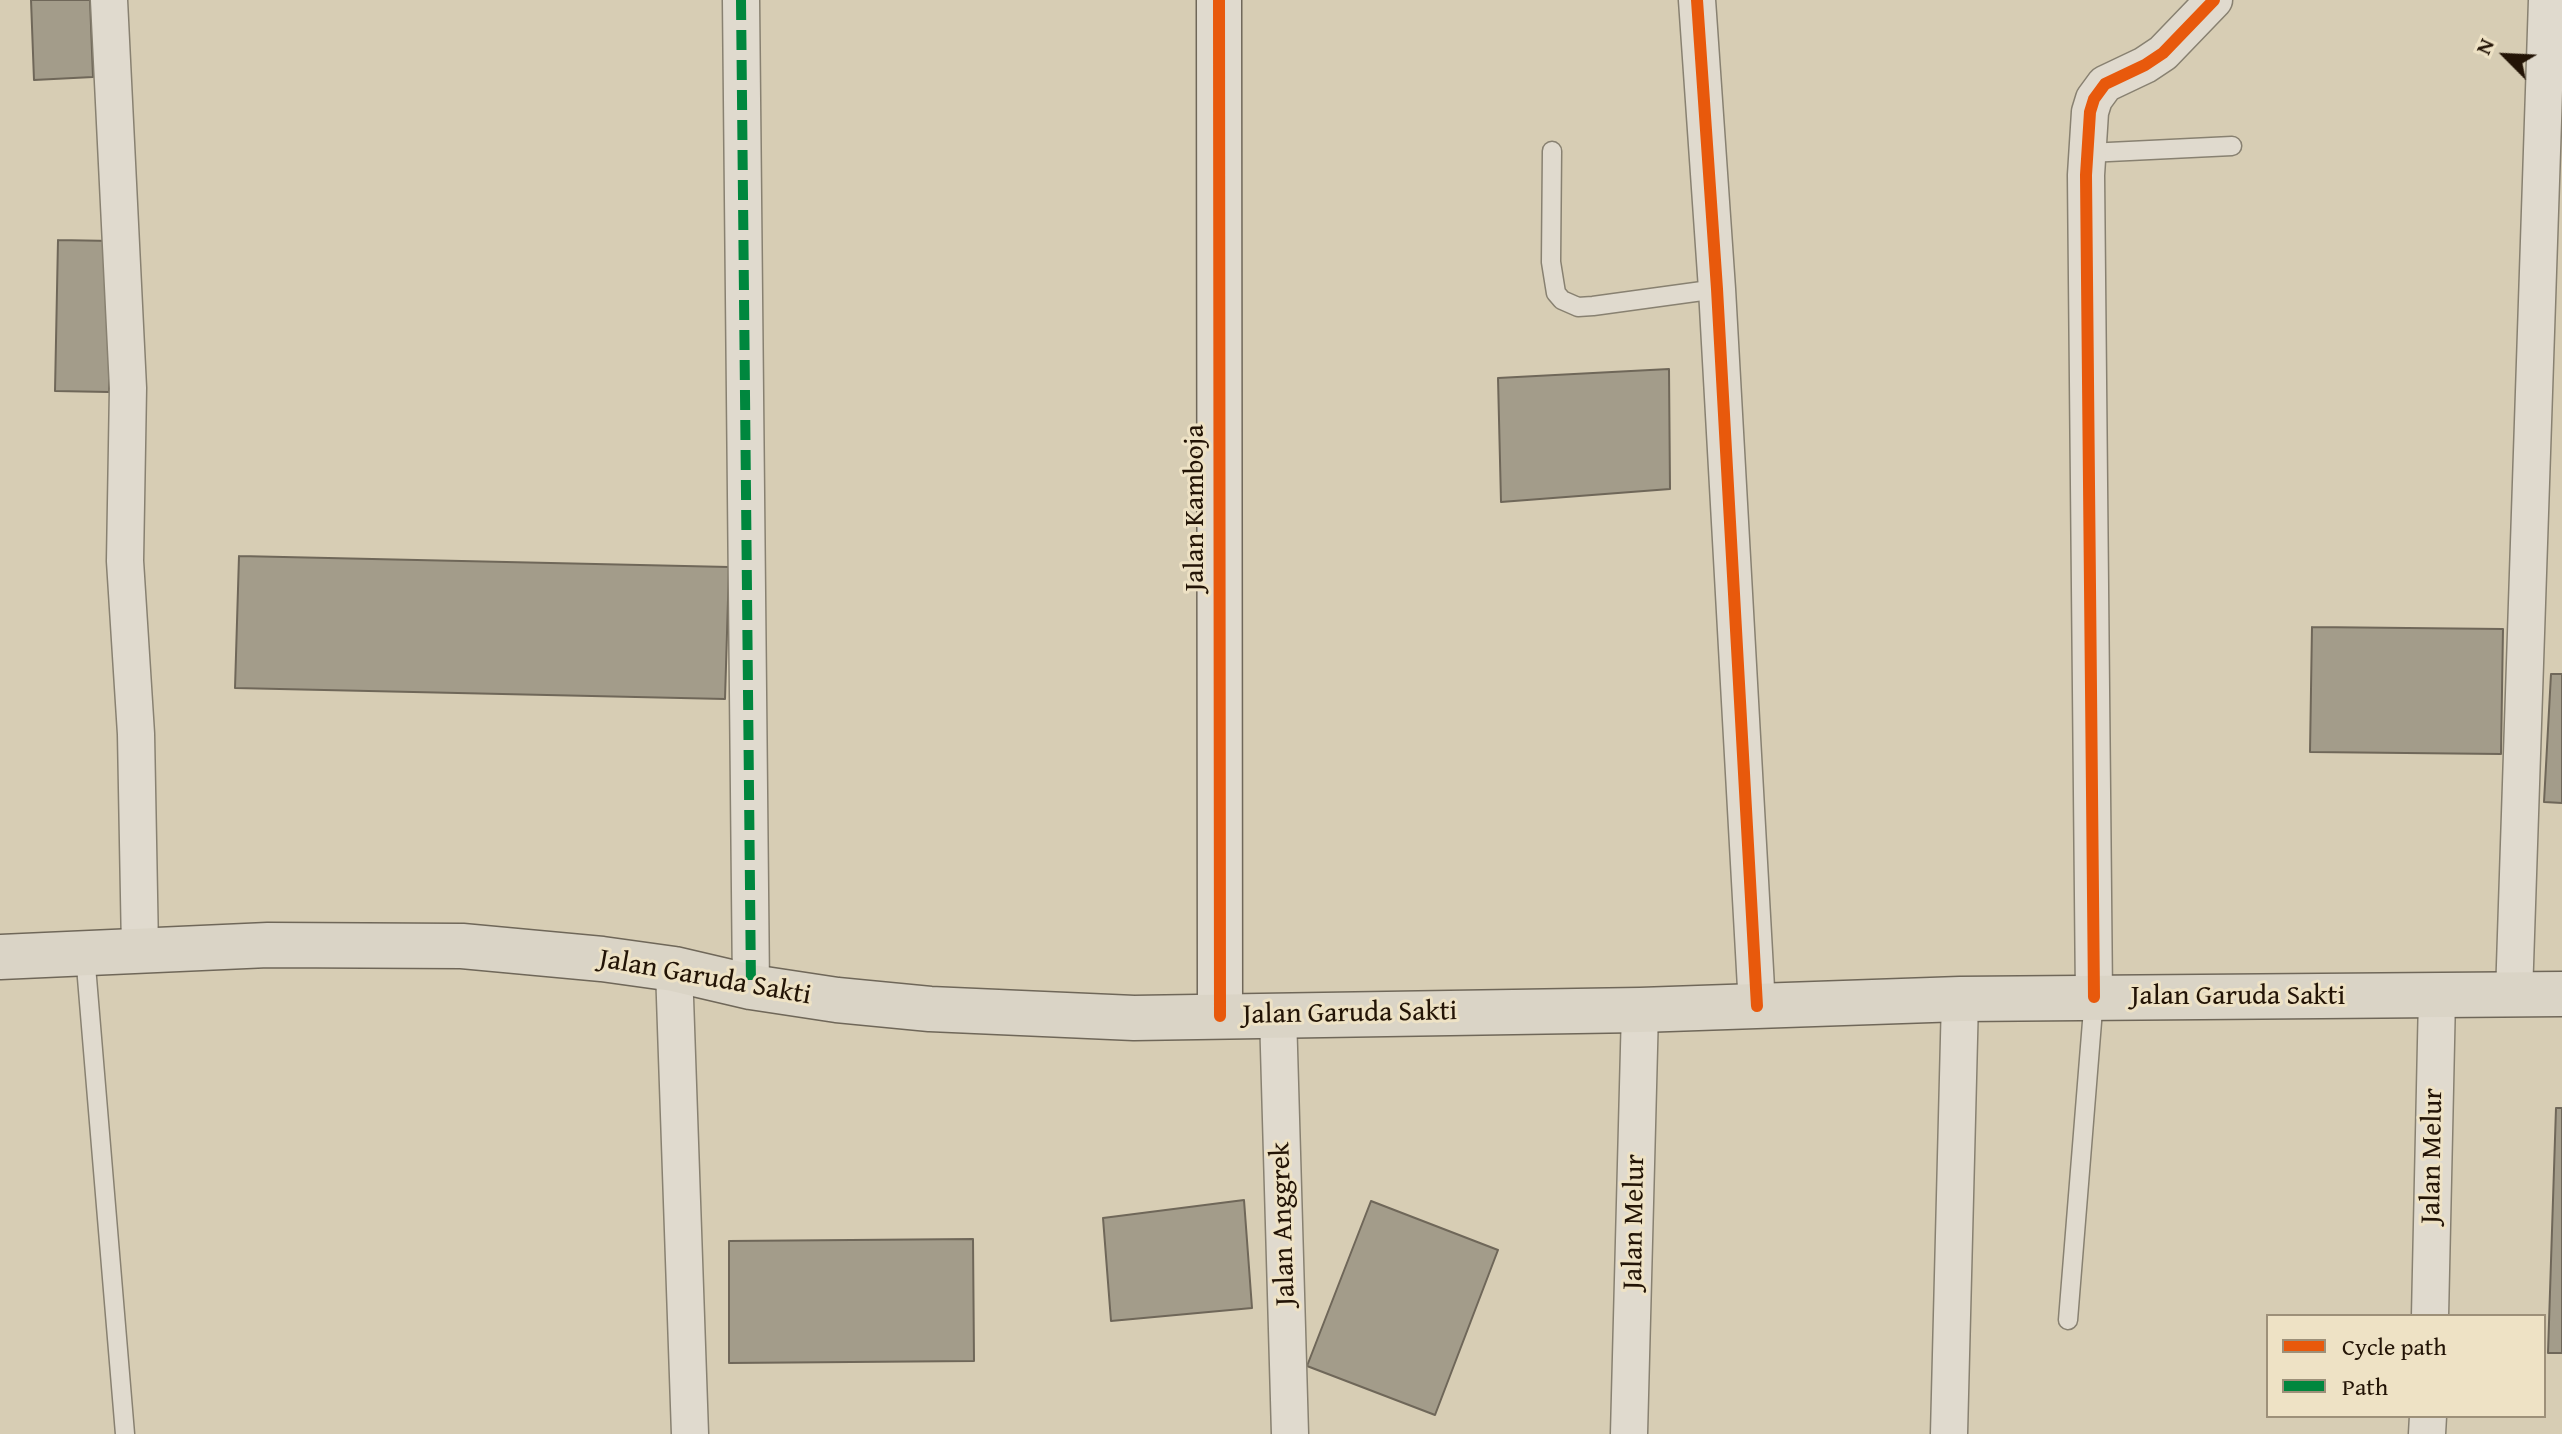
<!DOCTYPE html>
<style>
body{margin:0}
#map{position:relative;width:2562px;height:1434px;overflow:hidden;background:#d7cdb4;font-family:"Gentium Book Plus",serif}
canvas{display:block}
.legend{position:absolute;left:2266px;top:1314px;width:280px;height:104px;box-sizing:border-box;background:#eee2c5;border:2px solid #9d9079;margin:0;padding:10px 14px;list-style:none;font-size:24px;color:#231406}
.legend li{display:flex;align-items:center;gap:16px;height:40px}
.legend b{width:40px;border:2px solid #9d9079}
.north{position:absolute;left:2466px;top:16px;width:80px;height:80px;-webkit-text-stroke:6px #eee2c5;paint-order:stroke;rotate:294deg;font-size:22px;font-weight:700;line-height:32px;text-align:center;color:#231406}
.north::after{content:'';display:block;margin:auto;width:28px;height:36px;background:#231406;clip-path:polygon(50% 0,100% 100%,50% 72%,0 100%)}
</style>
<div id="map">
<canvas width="2562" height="1434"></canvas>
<ul class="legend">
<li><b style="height:10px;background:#e8590c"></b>Cycle path</li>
<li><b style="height:10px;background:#00873e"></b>Path</li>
</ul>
<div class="north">N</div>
</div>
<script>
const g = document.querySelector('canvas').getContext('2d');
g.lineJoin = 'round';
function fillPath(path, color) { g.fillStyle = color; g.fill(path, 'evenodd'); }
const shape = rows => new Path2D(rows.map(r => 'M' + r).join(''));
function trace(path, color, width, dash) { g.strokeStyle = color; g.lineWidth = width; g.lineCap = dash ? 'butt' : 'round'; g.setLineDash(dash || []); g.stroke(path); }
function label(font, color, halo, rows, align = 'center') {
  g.font = font + ' "Gentium Book Plus",serif'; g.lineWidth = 6; g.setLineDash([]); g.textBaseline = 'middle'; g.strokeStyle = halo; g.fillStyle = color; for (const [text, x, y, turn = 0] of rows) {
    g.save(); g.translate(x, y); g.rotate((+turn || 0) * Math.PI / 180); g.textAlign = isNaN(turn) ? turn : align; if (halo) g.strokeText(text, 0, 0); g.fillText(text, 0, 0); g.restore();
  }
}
const building = shape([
 [31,0,90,0,93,77,34,80,31,0],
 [58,240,112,241,109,392,55,391,58,240],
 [1669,369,1670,489,1501,502,1498,378,1669,369],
 [239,556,729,567,725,699,235,688,239,556],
 [2312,627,2503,629,2501,754,2310,752,2312,627],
 [2551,674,2562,674,2562,803,2544,802,2551,674],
 [2556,1108,2562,1108,2562,1353,2548,1353,2556,1108],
 [1244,1200,1252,1308,1111,1321,1103,1218,1244,1200],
 [1371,1201,1498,1250,1435,1415,1307,1366,1371,1201],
 [973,1239,974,1361,729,1363,729,1241,973,1239]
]);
fillPath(building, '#a39c8a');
trace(building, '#6f6759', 2);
const lane = shape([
 [1552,151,1551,262,1556,293,1562,300,1578,307,1593,306,1717,289],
 [2088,153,2232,146],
 [85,954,125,1434],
 [2068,1320,2094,997]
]);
const street = shape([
 [109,0,128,388,125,561,136,734,140,949],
 [741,0,751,987],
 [1697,0,1717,289,1757,1006],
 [674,969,690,1434],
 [2514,995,2547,0],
 [2094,997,2086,175,2090,112,2094,99,2105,84,2145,65,2163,53,2214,0],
 [1278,1014,1290,1434],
 [2430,1316,2437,997],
 [1629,1434,1640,1010],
 [1949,1434,1960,999],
 [2427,1434,2428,1416]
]);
const secondary = shape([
 [1219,0,1220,1016]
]);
const highway = shape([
 [0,957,268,945,462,946,602,959,674,969,751,987,837,1000,930,1009,1134,1018,1640,1010,1960,999,2562,994]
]);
trace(lane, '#888171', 21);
trace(street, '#888171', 39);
trace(secondary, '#6f6759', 47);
trace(highway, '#6f6759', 47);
trace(lane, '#e0dace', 18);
trace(street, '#e0dace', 36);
trace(secondary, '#e0dace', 44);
trace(highway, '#dad4c6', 44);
trace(shape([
 [741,0,751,987]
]), '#00873e', 10, [20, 10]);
trace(shape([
 [1219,0,1220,1016],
 [1697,0,1717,289,1757,1006],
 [2094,997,2086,175,2090,112,2094,99,2105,84,2145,65,2163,53,2214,0]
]), '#e8590c', 12);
label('28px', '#231406', '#eee2c5', [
 ["Jalan Kamboja",1196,508,-90],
 ["Jalan Garuda Sakti",705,978,10],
 ["Jalan Garuda Sakti",2238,997],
 ["Jalan Garuda Sakti",1350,1014,-1],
 ["Jalan Melur",2433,1156,-89],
 ["Jalan Melur",1635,1222,-89],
 ["Jalan Anggrek",1284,1224,-92]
]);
</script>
